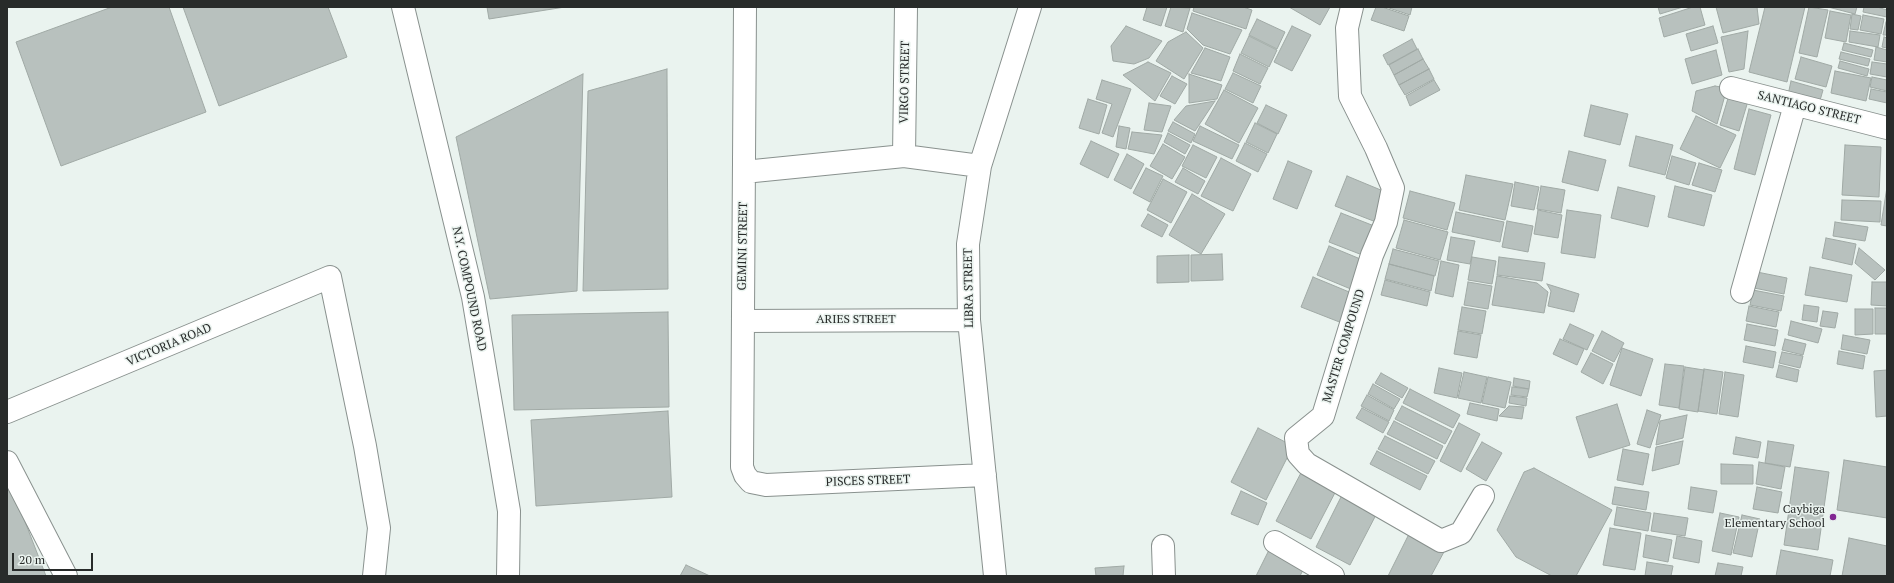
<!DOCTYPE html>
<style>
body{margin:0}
#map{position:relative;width:1894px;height:583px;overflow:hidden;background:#eaf3ef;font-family:"PT Serif",serif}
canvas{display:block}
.frame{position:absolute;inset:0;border:8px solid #282b2a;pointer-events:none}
.scale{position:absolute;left:12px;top:553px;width:81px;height:18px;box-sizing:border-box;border:2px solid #282b2a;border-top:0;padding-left:5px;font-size:12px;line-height:14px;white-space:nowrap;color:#282b2a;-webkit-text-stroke:3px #eaf3ef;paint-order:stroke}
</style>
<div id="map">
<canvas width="1894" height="583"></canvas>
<div class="frame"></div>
<div class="scale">20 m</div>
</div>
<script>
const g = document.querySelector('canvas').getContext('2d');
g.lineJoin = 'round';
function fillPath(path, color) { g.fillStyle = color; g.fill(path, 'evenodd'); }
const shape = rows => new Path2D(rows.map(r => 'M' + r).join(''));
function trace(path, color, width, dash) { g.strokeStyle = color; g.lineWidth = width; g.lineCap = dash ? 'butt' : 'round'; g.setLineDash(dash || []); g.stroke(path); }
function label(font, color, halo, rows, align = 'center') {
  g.font = font + ' "PT Serif",serif'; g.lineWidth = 3; g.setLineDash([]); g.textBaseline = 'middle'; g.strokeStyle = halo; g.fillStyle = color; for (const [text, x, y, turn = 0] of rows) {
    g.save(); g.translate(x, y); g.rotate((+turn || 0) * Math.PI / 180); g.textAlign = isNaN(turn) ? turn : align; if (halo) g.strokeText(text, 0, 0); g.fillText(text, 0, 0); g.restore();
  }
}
const building = shape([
 [112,7,169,7,206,112,61,166,16,42,112,7],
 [183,7,328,7,347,57,219,106,183,7],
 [487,7,565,7,489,19,487,7],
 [1147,7,1167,7,1161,26,1143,20,1147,7],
 [1171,7,1190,8,1183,32,1165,26,1171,7],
 [1194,7,1243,7,1252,10,1246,29,1193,11,1194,7],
 [1289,7,1330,7,1320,25,1289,7],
 [1376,7,1382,7,1409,16,1404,31,1371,20,1376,7],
 [1386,7,1412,7,1410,15,1386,7],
 [1658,7,1683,7,1660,14,1658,7],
 [1693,7,1700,7,1705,25,1664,37,1659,18,1693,7],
 [1716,7,1757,7,1759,24,1723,33,1716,7],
 [1765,7,1805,7,1787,82,1749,72,1765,7],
 [1809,7,1828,10,1817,57,1799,53,1809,7],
 [1828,7,1857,7,1855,14,1828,7],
 [1864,7,1877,7,1887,10,1887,17,1863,12,1864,7],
 [1830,11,1851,15,1846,42,1825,38,1830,11],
 [1192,13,1242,30,1230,54,1203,45,1187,29,1192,13],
 [1852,14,1861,16,1858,30,1850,29,1852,14],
 [1863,15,1884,19,1881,34,1860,30,1863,15],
 [1257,19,1285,32,1277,49,1249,35,1257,19],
 [1886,22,1887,22,1887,35,1883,35,1886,22],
 [1126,26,1162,41,1149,58,1134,64,1113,61,1111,46,1126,26],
 [1292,26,1311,35,1292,71,1274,62,1292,26],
 [1713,26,1718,43,1691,51,1686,34,1713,26],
 [1748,31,1744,69,1729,72,1721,37,1748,31],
 [1850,31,1880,35,1878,47,1849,42,1850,31],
 [1186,32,1203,48,1184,79,1156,61,1168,42,1186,32],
 [1249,36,1277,50,1269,67,1241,53,1249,36],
 [1884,37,1887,38,1887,48,1882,47,1884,37],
 [1412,39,1417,49,1388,65,1383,55,1412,39],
 [1844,43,1873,50,1871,57,1842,50,1844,43],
 [1876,47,1887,50,1887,62,1874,60,1876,47],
 [1205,48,1230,57,1221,81,1191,73,1205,48],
 [1418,49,1423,59,1394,75,1389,65,1418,49],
 [1716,50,1722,75,1692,84,1685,59,1716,50],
 [1841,52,1870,59,1868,66,1839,59,1841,52],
 [1240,54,1268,68,1260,84,1233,71,1240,54],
 [1801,57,1832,66,1826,87,1795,79,1801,57],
 [1423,59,1429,69,1399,85,1394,75,1423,59],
 [1840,61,1869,69,1867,76,1838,68,1840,61],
 [1148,62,1171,73,1155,101,1123,75,1148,62],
 [1872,62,1887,64,1887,77,1870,74,1872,62],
 [667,69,668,289,583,291,588,91,667,69],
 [1429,69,1434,79,1405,95,1399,85,1429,69],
 [1835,71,1871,78,1866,101,1831,93,1835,71],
 [1233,73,1261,86,1253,103,1225,89,1233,73],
 [583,74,577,291,490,299,456,137,583,74],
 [1189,74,1222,85,1217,99,1189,103,1189,74],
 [1172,76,1187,84,1175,104,1160,96,1172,76],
 [1872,77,1887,80,1887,91,1870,87,1872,77],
 [1102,80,1131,89,1113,137,1102,133,1112,104,1096,99,1102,80],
 [1434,80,1440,90,1410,106,1406,96,1434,80],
 [1791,81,1823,90,1819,104,1788,95,1791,81],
 [1715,86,1727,88,1717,124,1692,111,1696,91,1715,86],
 [1871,89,1887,92,1887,103,1869,99,1871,89],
 [1224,90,1258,108,1239,143,1205,124,1224,90],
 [1729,95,1748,101,1739,131,1720,125,1729,95],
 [1088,99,1107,105,1099,134,1079,128,1088,99],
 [1215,101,1195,131,1174,120,1186,106,1215,101],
 [1149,103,1171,106,1162,132,1144,130,1149,103],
 [1266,105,1287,115,1278,134,1257,123,1266,105],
 [1591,105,1628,114,1620,145,1584,136,1591,105],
 [1749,109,1771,115,1755,175,1734,169,1749,109],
 [1696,116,1736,135,1720,168,1680,149,1696,116],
 [1173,122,1195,134,1191,143,1168,131,1173,122],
 [1255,123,1277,134,1268,153,1246,142,1255,123],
 [1119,126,1130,128,1126,149,1116,147,1119,126],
 [1200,126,1239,145,1232,159,1193,141,1200,126],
 [1132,132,1162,135,1154,154,1128,149,1132,132],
 [1168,133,1190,145,1185,154,1164,142,1168,133],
 [1636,136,1673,145,1665,175,1629,166,1636,136],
 [1091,141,1119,154,1108,178,1080,164,1091,141],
 [1245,143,1267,154,1258,172,1236,161,1245,143],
 [1163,144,1185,157,1172,179,1150,166,1163,144],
 [1193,145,1217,157,1206,178,1182,166,1193,145],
 [1845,145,1881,147,1879,197,1842,195,1845,145],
 [1569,151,1606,160,1598,191,1562,182,1569,151],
 [1127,154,1144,164,1131,189,1114,180,1127,154],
 [1672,156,1696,163,1689,185,1666,178,1672,156],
 [1221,158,1251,174,1233,211,1201,196,1221,158],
 [1288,161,1312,171,1297,209,1273,199,1288,161],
 [1699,163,1722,170,1715,192,1692,185,1699,163],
 [1146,168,1163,176,1150,202,1133,193,1146,168],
 [1183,168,1205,181,1198,194,1175,182,1183,168],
 [1466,175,1513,184,1505,220,1459,210,1466,175],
 [1347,176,1388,193,1376,222,1335,206,1347,176],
 [1163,179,1187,192,1171,223,1147,210,1163,179],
 [1515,182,1539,187,1534,210,1511,206,1515,182],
 [1541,186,1565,190,1561,213,1537,209,1541,186],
 [1675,186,1712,195,1704,226,1668,217,1675,186],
 [1618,187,1655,196,1648,227,1611,218,1618,187],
 [1887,187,1887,226,1881,225,1887,187],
 [1410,191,1455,203,1447,230,1403,218,1410,191],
 [1192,194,1225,214,1201,254,1169,235,1192,194],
 [1842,200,1881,201,1880,222,1841,220,1842,200],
 [1538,210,1562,215,1558,238,1534,234,1538,210],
 [1567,210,1601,215,1595,258,1561,253,1567,210],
 [1456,212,1504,222,1500,242,1452,232,1456,212],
 [1341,213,1382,229,1370,258,1329,242,1341,213],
 [1148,214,1168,225,1162,237,1141,226,1148,214],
 [1404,220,1448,232,1440,260,1396,248,1404,220],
 [1507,221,1533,226,1528,252,1502,247,1507,221],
 [1835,222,1868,227,1865,241,1833,236,1835,222],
 [1451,237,1475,241,1470,264,1447,260,1451,237],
 [1826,238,1856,244,1852,265,1822,258,1826,238],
 [1329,246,1370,263,1358,292,1317,275,1329,246],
 [1859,248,1885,270,1875,280,1855,263,1859,248],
 [1393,249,1439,261,1435,276,1389,264,1393,249],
 [1222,254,1223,280,1191,281,1191,255,1222,254],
 [1189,255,1189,282,1157,283,1157,256,1189,255],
 [1472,257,1496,261,1492,284,1468,280,1472,257],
 [1499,257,1545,263,1542,281,1497,275,1499,257],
 [1441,261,1459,265,1453,297,1435,293,1441,261],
 [1389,264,1434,276,1431,291,1385,279,1389,264],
 [1810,267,1852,275,1847,302,1805,295,1810,267],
 [1757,272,1787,278,1784,294,1754,288,1757,272],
 [1497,276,1537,283,1548,292,1544,313,1492,305,1497,276],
 [1313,277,1354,294,1342,323,1301,307,1313,277],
 [1385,280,1430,292,1427,306,1381,295,1385,280],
 [1468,282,1492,286,1488,309,1464,305,1468,282],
 [1872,282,1887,282,1887,306,1871,305,1872,282],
 [1547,284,1579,294,1574,312,1548,306,1551,291,1547,284],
 [1753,290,1784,296,1781,311,1750,305,1753,290],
 [1804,305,1819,307,1817,322,1802,320,1804,305],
 [1749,306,1779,312,1776,327,1746,321,1749,306],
 [1462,307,1486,311,1482,334,1458,330,1462,307],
 [1875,308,1887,308,1887,334,1875,334,1875,308],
 [1855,309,1873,309,1873,334,1855,335,1855,309],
 [1823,311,1838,313,1835,328,1820,326,1823,311],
 [668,312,669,407,514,410,512,315,668,312],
 [1791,321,1822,329,1818,343,1788,335,1791,321],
 [1570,324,1594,335,1587,350,1563,339,1570,324],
 [1747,324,1778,330,1775,346,1744,340,1747,324],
 [1458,331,1481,335,1477,358,1454,354,1458,331],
 [1602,331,1624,343,1614,362,1592,351,1602,331],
 [1843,335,1870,340,1867,354,1841,349,1843,335],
 [1560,339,1584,349,1577,365,1553,354,1560,339],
 [1785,339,1806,344,1803,355,1782,350,1785,339],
 [1746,346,1776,352,1773,368,1743,362,1746,346],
 [1622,348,1653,359,1641,396,1610,385,1622,348],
 [1839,351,1865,356,1863,369,1837,364,1839,351],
 [1782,352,1803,356,1800,368,1779,363,1782,352],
 [1591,353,1613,364,1603,384,1581,372,1591,353],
 [1665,364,1684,366,1679,408,1659,405,1665,364],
 [1779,365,1799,370,1797,382,1776,377,1779,365],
 [1685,367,1704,370,1698,412,1679,409,1685,367],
 [1439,368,1462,373,1457,398,1434,393,1439,368],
 [1704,369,1723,372,1717,414,1698,411,1704,369],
 [1887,370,1887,416,1876,417,1874,371,1887,370],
 [1464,372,1487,377,1481,403,1458,398,1464,372],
 [1725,372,1744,375,1738,417,1719,414,1725,372],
 [1381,373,1408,388,1402,398,1375,383,1381,373],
 [1488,377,1511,382,1505,408,1482,403,1488,377],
 [1514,378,1530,381,1529,389,1513,386,1514,378],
 [1373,384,1400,399,1394,409,1368,394,1373,384],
 [1512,387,1529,389,1527,397,1511,395,1512,387],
 [1410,389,1460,415,1453,428,1403,403,1410,389],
 [1367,395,1394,410,1389,421,1361,406,1367,395],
 [1510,396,1527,398,1526,406,1509,403,1510,396],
 [1470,403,1499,409,1497,421,1467,414,1470,403],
 [1617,404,1630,445,1589,458,1576,417,1617,404],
 [1402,406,1452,431,1445,444,1395,419,1402,406],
 [1509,406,1524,407,1522,419,1499,416,1509,406],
 [1362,408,1389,422,1383,433,1356,418,1362,408],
 [1647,410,1661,415,1650,448,1637,444,1647,410],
 [668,411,672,497,536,506,531,420,668,411],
 [1687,415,1683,438,1656,445,1660,421,1687,415],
 [1394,421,1443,446,1437,459,1387,434,1394,421],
 [1459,423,1480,434,1461,472,1440,461,1459,423],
 [1258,428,1293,446,1266,500,1231,482,1258,428],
 [1385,436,1435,461,1428,474,1378,449,1385,436],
 [1736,437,1761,442,1758,458,1733,454,1736,437],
 [1683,441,1679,464,1652,471,1656,447,1683,441],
 [1768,441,1794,445,1790,467,1765,463,1768,441],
 [1482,442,1502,453,1486,481,1466,469,1482,442],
 [1623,449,1649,454,1643,485,1617,480,1623,449],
 [1377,451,1427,476,1420,490,1370,464,1377,451],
 [1844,460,1887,467,1887,518,1837,510,1844,460],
 [1759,462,1785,467,1781,489,1756,484,1759,462],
 [1721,464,1753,465,1753,484,1721,484,1721,464],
 [1304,467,1339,485,1311,539,1276,521,1304,467],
 [1795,467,1829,472,1818,550,1784,545,1795,467],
 [1534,468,1612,510,1576,576,1552,576,1516,557,1497,530,1524,472,1534,468],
 [1615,487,1649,492,1646,510,1612,504,1615,487],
 [1691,487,1717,491,1713,513,1688,509,1691,487],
 [1757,487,1782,492,1778,513,1753,509,1757,487],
 [12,488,46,576,7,576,7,490,12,488],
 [1241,491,1267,503,1258,525,1231,514,1241,491],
 [1343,493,1378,511,1350,565,1316,547,1343,493],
 [1617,507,1651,513,1648,531,1614,525,1617,507],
 [1654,513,1688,518,1685,536,1651,531,1654,513],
 [1720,513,1739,517,1731,555,1712,551,1720,513],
 [1742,515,1760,519,1752,557,1733,553,1742,515],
 [1610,528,1641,533,1635,570,1603,565,1610,528],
 [1410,532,1445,550,1431,576,1388,576,1410,532],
 [1646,535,1672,540,1668,562,1643,557,1646,535],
 [1677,536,1702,541,1699,563,1673,558,1677,536],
 [1849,538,1887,546,1887,576,1842,576,1849,538],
 [1270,548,1305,566,1300,576,1256,576,1270,548],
 [1781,550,1833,560,1830,576,1776,576,1781,550],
 [1647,562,1673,566,1671,576,1645,576,1647,562],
 [1718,563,1743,567,1741,576,1715,576,1718,563],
 [686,565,710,576,680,576,686,565],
 [1124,566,1123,576,1096,576,1095,568,1124,566]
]);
fillPath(building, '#b8c1be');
trace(building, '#a0a9a5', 1);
const minor = shape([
 [403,7,473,297,509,511,508,576],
 [745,7,742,467,745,475,751,482,766,485,985,475],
 [1352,7,1347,28,1350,96,1376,148,1393,188,1386,222,1372,255,1323,416,1296,438,1298,454,1307,464,1441,541,1461,533,1483,496],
 [1731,88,1887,128],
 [904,156,906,7],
 [744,172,904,156,980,166],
 [1742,292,1795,105],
 [743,321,969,320],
 [7,412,330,277,365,446,379,528,374,576],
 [7,462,66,576],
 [1275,542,1333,576],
 [1163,546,1164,576],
 [995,576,969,320,968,244,980,166,1030,7]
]);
trace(minor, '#89918e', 24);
trace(minor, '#fff', 22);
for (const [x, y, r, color] of [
 [1833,517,4,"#822793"]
]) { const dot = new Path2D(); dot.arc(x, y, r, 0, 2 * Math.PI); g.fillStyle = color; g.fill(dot); trace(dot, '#eaf3ef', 1.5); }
label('12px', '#282b2a', '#eaf3ef', [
 ["VIRGO STREET",905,82,-89],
 ["SANTIAGO STREET",1809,108,14],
 ["GEMINI STREET",743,246,-89],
 ["LIBRA STREET",969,288,-91],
 ["N.Y. COMPOUND ROAD",469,289,78],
 ["ARIES STREET",856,320],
 ["VICTORIA ROAD",169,345,-23],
 ["MASTER COMPOUND",1344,346,-73],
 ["PISCES STREET",868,481,-2]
]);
label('12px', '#282b2a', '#eaf3ef', [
 ["Caybiga",1825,510],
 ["Elementary School",1825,524]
], 'right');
</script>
